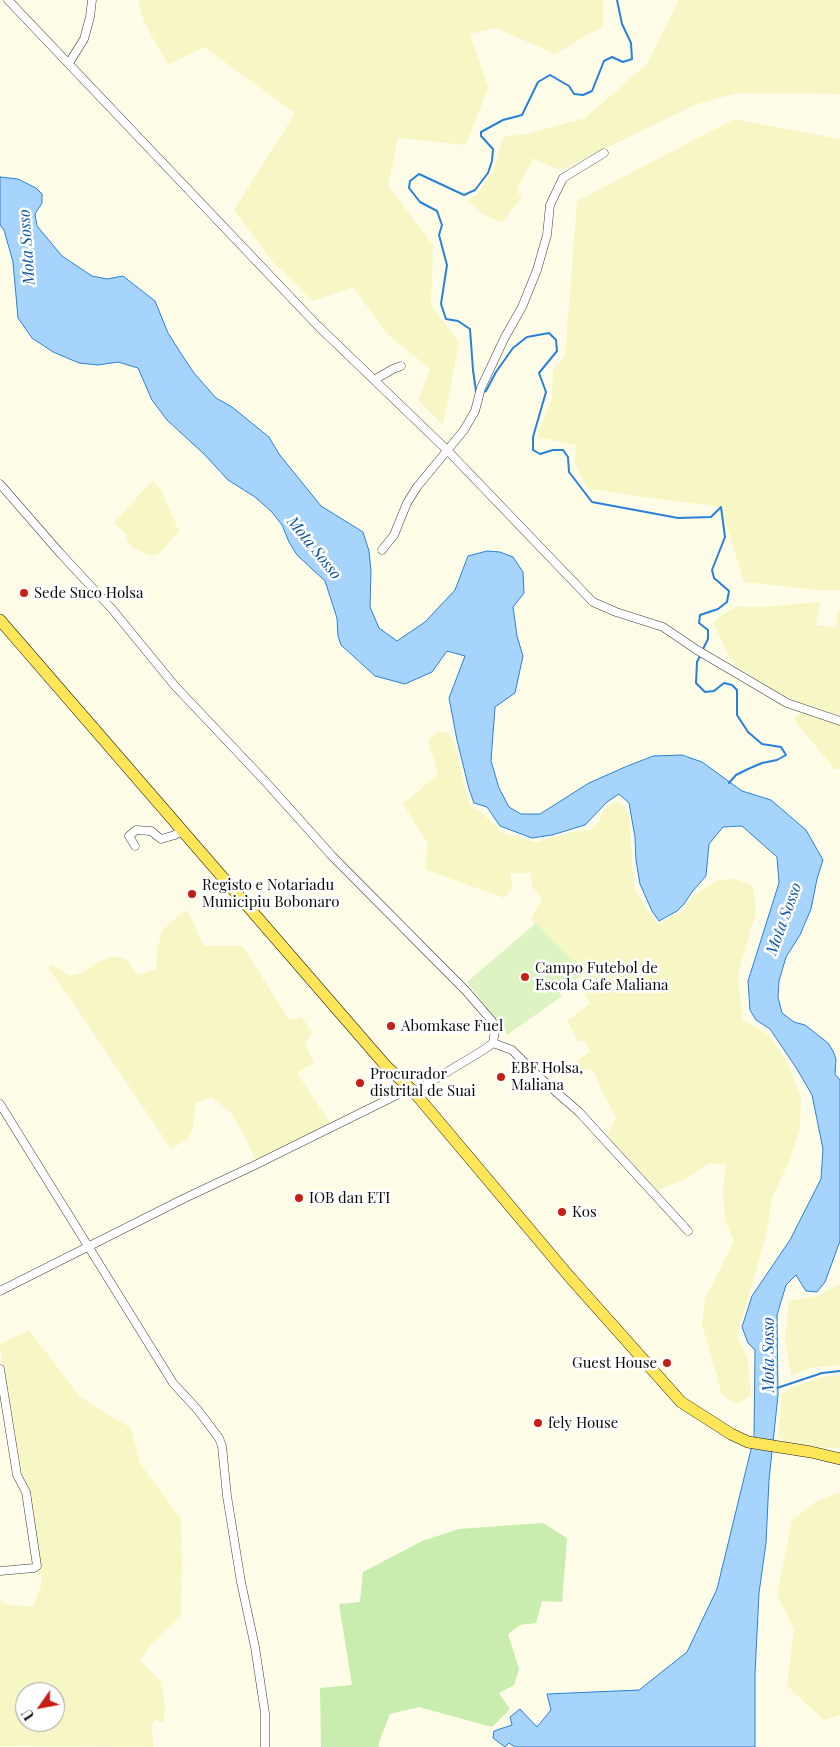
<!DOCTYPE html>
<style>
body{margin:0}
#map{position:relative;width:840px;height:1747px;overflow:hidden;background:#fffde8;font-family:"Playfair Display",serif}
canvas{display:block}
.north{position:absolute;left:15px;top:1682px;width:50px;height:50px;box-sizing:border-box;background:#fff;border:1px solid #9d9d9d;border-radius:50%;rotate:237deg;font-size:14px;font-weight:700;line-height:20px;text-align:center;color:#0a0a0a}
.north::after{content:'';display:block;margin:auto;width:18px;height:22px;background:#c61f17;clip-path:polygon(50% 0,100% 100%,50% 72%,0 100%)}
</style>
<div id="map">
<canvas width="840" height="1747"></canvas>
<div class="north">U</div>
</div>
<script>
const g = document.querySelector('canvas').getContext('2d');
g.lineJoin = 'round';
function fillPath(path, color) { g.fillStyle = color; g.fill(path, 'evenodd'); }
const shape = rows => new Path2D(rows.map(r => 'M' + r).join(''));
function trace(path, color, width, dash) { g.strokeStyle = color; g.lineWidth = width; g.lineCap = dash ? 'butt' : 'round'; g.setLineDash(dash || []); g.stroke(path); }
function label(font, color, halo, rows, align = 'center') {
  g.font = font + ' "Playfair Display",serif'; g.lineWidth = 5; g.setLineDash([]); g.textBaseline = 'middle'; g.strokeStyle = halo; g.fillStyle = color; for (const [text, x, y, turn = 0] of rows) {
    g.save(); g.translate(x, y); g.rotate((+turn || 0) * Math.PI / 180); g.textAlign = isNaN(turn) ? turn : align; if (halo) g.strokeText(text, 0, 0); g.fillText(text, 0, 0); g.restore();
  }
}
fillPath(shape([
 [138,0,603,0,603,26,555,54,496,28,470,34,488,88,466,145,398,138,388,185,433,245,431,304,459,343,443,425,418,400,430,369,387,334,353,287,313,301,272,261,234,210,295,113,204,47,168,65,144,22],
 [679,0,840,0,840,94,738,93,697,104,561,170,533,159,518,188,518,193,522,197,502,223,483,214,467,201,476,195,494,170,503,137,527,134,585,118,647,64],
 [734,119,840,139,840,590,817,590,744,582,721,507,643,497,587,488,575,463,576,445,537,437,552,398,553,370,565,356,577,201],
 [154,481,162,492,179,531,158,555,149,556,135,549,127,541,126,534,114,523,148,485],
 [820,602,816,625,836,628,837,611,840,611,840,716,781,695,738,667,730,659,713,622,736,606,760,607],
 [802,712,820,716,840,723,840,769,835,769,800,728,794,719],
 [438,731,449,733,457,750,461,771,471,807,480,811,503,833,535,842,573,832,591,830,600,820,605,808,614,802,621,803,629,813,634,888,649,913,659,925,671,917,683,912,691,897,717,880,736,879,753,886,756,912,738,975,743,1020,769,1035,788,1064,801,1098,800,1128,790,1159,772,1198,766,1236,737,1336,748,1359,751,1395,737,1404,722,1395,702,1324,705,1299,734,1241,725,1220,723,1191,726,1165,709,1163,684,1180,657,1190,607,1135,616,1118,598,1083,596,1075,590,1068,574,1077,571,1065,590,1051,585,1041,579,1042,567,1021,590,1003,583,991,592,984,590,980,531,919,542,899,532,886,531,873,510,873,513,888,504,898,425,869,428,844,403,804,438,774,428,741],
 [187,910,204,946,243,946,289,1020,301,1017,313,1032,305,1044,314,1063,297,1073,330,1123,256,1160,243,1133,231,1113,211,1097,196,1103,192,1131,187,1140,171,1149,76,1007,48,968,53,965,70,976,84,972,98,962,115,956,128,961,137,975,156,969,157,950,162,931,179,915],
 [840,1283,840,1365,810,1368,791,1376,785,1339,789,1301,820,1295],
 [29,1330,80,1397,131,1428,140,1463,181,1519,182,1563,181,1615,152,1644,140,1660,161,1682,165,1706,164,1723,156,1720,151,1725,154,1747,0,1746,0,1599,6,1604,33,1607,42,1583,20,1475,0,1346,0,1344],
 [25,1692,55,1692,55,1722,25,1722],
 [840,1375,840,1449,785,1443,779,1433,781,1394,788,1389,821,1377],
 [840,1492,840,1715,824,1720,787,1686,794,1629,777,1595,792,1521,815,1502]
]), '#f7f7c5');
fillPath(shape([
 [543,1523,567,1538,562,1602,542,1601,536,1623,520,1625,508,1634,519,1669,514,1685,499,1693,510,1709,492,1727,419,1707,390,1714,378,1745,380,1747,321,1747,320,1688,352,1685,339,1604,360,1602,363,1572,422,1541,459,1529]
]), '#c9edae');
fillPath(shape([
 [536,923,584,973,559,993,562,996,507,1035,467,982]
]), '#ddf3c1');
const water = shape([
 [0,177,18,179,36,188,42,194,42,203,35,214,37,226,62,256,92,276,107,279,123,276,155,301,168,333,180,352,194,373,216,398,232,407,269,437,279,454,321,506,363,532,369,551,371,571,370,607,379,628,397,641,425,622,455,590,468,556,487,551,500,552,513,557,523,572,524,593,513,607,517,636,523,656,515,693,495,707,491,761,499,788,509,807,521,814,540,814,589,783,625,767,653,756,682,755,702,762,742,791,771,800,806,830,823,860,817,879,811,909,800,935,786,957,779,981,778,997,782,1013,794,1022,805,1025,828,1043,833,1051,836,1059,835,1074,840,1080,840,1241,825,1282,817,1292,806,1291,796,1275,786,1285,777,1315,778,1395,769,1480,766,1543,759,1593,755,1674,755,1747,515,1747,509,1743,505,1747,493,1738,494,1731,512,1725,510,1717,520,1709,537,1727,551,1710,547,1694,639,1690,687,1652,717,1589,754,1437,755,1350,748,1343,742,1327,752,1296,790,1240,821,1179,823,1149,812,1095,797,1069,770,1029,756,1020,750,1010,748,981,779,883,777,857,742,826,723,827,709,844,706,876,692,892,684,904,677,911,659,921,652,911,640,884,636,860,635,837,629,803,619,794,607,802,585,825,552,835,532,838,500,826,487,807,474,803,469,789,457,740,449,698,465,656,447,651,432,672,405,684,375,676,341,645,338,636,337,618,325,581,297,555,289,542,282,525,271,511,255,497,228,480,204,454,167,420,152,400,138,368,118,362,98,365,79,363,53,352,32,338,18,318,13,262,4,230,0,225,0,177]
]);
fillPath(water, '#a7d4fc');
trace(water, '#2781da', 1);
trace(shape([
 [478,392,476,391,473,370,470,329,458,321,446,319,441,304,447,265,439,235,442,225,437,211,420,202,409,188,410,181,419,174,464,195,475,190,488,173,492,161,493,149,481,136,481,132,503,120,522,115,538,82,550,75,569,86,574,94,583,95,592,91,604,61,612,57,623,62,632,59,631,43,622,24,617,0],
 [483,392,486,391,496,372,513,348,527,337,549,333,556,340,557,351,539,373,546,392,533,437,533,450,540,454,553,450,563,450,568,457,569,472,592,502,678,518,711,517,721,507,725,537,712,570,714,578,729,591,727,602,718,609,700,615,699,623,708,630,708,639,702,651],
 [700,656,697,662,696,683,705,692,714,691,724,683,732,685,737,690,737,715,748,732,762,744,781,747,786,755,777,760,762,763,748,769,736,775,729,783],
 [777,1388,822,1373,840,1371]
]), '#2781da', 2);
const street = shape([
 [8,0,317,325,448,451,593,602,616,612,663,627,697,650,787,703,840,721],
 [69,63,84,39,90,17,92,0],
 [374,380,393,369,401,366],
 [0,484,60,553,112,609,175,686,264,780,333,857,466,991,492,1021,495,1030,493,1043,485,1049,414,1092,405,1091,251,1167,185,1198,0,1291],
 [382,550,394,535,407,503,417,487,464,430,475,411,481,388,505,337,522,307,537,270,547,235,550,205,563,178,604,153],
 [135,846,129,836,136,830,151,831,161,839,175,835,182,830],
 [493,1043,512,1050,539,1077,579,1112,688,1231],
 [0,1104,173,1383,197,1409,219,1438,222,1446,227,1496,241,1582,255,1647,265,1713,265,1747],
 [0,1369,17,1475,26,1492,37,1566,34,1568,0,1571]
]);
const primary = shape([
 [0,620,386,1066,414,1092,568,1275,681,1402,731,1434,748,1442,811,1452,840,1459]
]);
trace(street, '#3d3d3d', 9);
trace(primary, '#1b1b1b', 12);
trace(street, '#fff', 8);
trace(primary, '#ffe658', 11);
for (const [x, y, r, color] of [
 [24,593,5,"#c61f17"],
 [192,894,5,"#c61f17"],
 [525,977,5,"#c61f17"],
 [391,1026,5,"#c61f17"],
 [501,1077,5,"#c61f17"],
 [360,1083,5,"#c61f17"],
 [299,1198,5,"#c61f17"],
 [562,1212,5,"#c61f17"],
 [667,1363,5,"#c61f17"],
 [538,1423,5,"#c61f17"]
]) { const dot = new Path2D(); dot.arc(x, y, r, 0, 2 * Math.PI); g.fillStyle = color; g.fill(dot); trace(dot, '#fff', 2); }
label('15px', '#0a0a0a', '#fff', [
 ["Sede Suco Holsa",34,593],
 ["Registo e Notariadu",202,885],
 ["Municipiu Bobonaro",202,902],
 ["Campo Futebol de",535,968],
 ["Escola Cafe Maliana",535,985],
 ["Abomkase Fuel",401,1026],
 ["EBF Holsa,",511,1068],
 ["Maliana",511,1085],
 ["Procurador",370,1074],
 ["distrital de Suai",370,1091],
 ["IOB dan ETI",309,1198],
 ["Kos",572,1212],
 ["Guest House",657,1363,"right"],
 ["fely House",548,1423]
], 'left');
label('italic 16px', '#0a53a6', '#fff', [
 ["Mota Sosso",27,247,-94],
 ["Mota Sosso",314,548,51],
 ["Mota Sosso",784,919,-70],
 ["Mota Sosso",769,1355,-90]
]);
</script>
